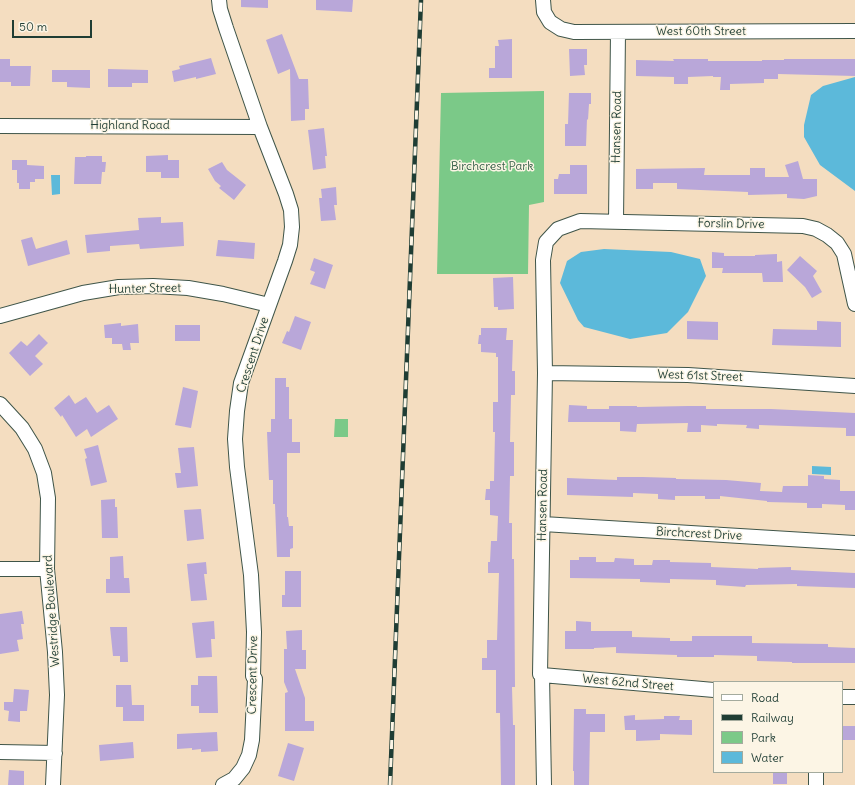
<!DOCTYPE html>
<style>
body{margin:0}
#map{position:relative;width:855px;height:785px;overflow:hidden;background:#f4ddc0;font-family:Delius,sans-serif}
canvas{display:block}
.legend{position:absolute;left:713px;top:681px;width:130px;height:92px;box-sizing:border-box;background:#fcf5e5;border:1px solid #a4ab9e;margin:0;padding:5px 7px;list-style:none;font-size:12px;color:#1f3d34}
.legend li{display:flex;align-items:center;gap:8px;height:20px}
.legend b{width:20px;border:1px solid #a4ab9e}
.scale{position:absolute;left:12px;top:20px;width:80px;height:18px;box-sizing:border-box;border:2px solid #1f3d34;border-top:0;padding-left:5px;font-size:12px;line-height:14px;white-space:nowrap;color:#1f3d34;-webkit-text-stroke:3px #fcf5e5;paint-order:stroke}
</style>
<div id="map">
<canvas width="855" height="785"></canvas>
<ul class="legend">
<li><b style="height:5px;background:#fff"></b>Road</li>
<li><b style="height:5px;background:#1f3d34"></b>Railway</li>
<li><b style="height:11px;background:#7bc988"></b>Park</li>
<li><b style="height:11px;background:#5cb9da"></b>Water</li>
</ul>
<div class="scale">50 m</div>
</div>
<script>
const g = document.querySelector('canvas').getContext('2d');
g.lineJoin = 'round';
function fillPath(path, color) { g.fillStyle = color; g.fill(path, 'evenodd'); }
const shape = rows => new Path2D(rows.map(r => 'M' + r).join(''));
function trace(path, color, width, dash) { g.strokeStyle = color; g.lineWidth = width; g.lineCap = dash ? 'butt' : 'round'; g.setLineDash(dash || []); g.stroke(path); }
function label(font, color, halo, rows, align = 'center') {
  g.font = font + ' Delius,sans-serif'; g.lineWidth = 3; g.setLineDash([]); g.textBaseline = 'middle'; g.strokeStyle = halo; g.fillStyle = color; for (const [text, x, y, turn = 0] of rows) {
    g.save(); g.translate(x, y); g.rotate((+turn || 0) * Math.PI / 180); g.textAlign = isNaN(turn) ? turn : align; if (halo) g.strokeText(text, 0, 0); g.fillText(text, 0, 0); g.restore();
  }
}
fillPath(shape([
 [544,91,544,202,529,205,528,274,437,274,441,93],
 [335,419,348,419,348,437,334,437]
]), '#7bc988');
fillPath(shape([
 [855,77,855,191,820,165,804,137,804,125,811,95,823,86],
 [51,175,60,175,60,194,52,195],
 [604,249,671,252,700,259,706,276,688,312,667,333,630,339,584,327,578,320,560,283,567,261,581,252],
 [812,466,831,467,831,475,812,474]
]), '#5cb9da');
fillPath(shape([
 [241,0,268,0,268,8,241,7],
 [316,0,353,0,352,12,316,10],
 [282,34,299,79,308,79,309,109,305,109,305,120,291,121,290,69,278,74,266,40],
 [512,39,512,78,489,78,489,68,495,68,495,46,499,46,498,40],
 [569,49,587,49,587,65,584,65,585,75,570,76],
 [211,58,216,74,196,79,196,77,174,82,172,71,180,69,179,66],
 [0,59,10,59,10,66,31,66,30,86,11,86,11,82,0,82],
 [673,59,708,59,708,61,762,61,762,60,784,60,784,59,855,59,855,76,778,74,778,79,764,79,764,83,730,84,730,90,720,90,721,77,713,77,713,76,688,77,688,84,674,84,674,77,636,76,636,60,674,61],
 [108,69,148,70,148,83,132,83,132,87,108,87],
 [52,70,90,70,90,88,67,87,67,82,52,82],
 [569,93,591,93,591,104,589,104,588,120,587,119,586,146,565,146,565,124,568,124],
 [324,128,327,156,325,156,326,168,313,170,308,130],
 [168,155,168,160,179,160,179,178,161,178,161,172,146,172,146,156],
 [86,156,102,156,102,162,106,162,105,172,102,172,101,184,74,184,75,157,86,157],
 [12,160,27,160,27,165,44,166,44,179,35,179,35,182,30,182,30,189,19,189,19,183,17,183,17,170,12,170],
 [798,161,803,179,817,179,817,196,804,199,787,198,787,194,748,195,748,192,677,189,677,183,653,183,653,189,636,189,636,169,705,168,704,175,750,175,750,168,765,168,765,177,789,177,785,165],
 [222,162,227,170,246,185,234,200,219,188,221,186,215,181,208,169],
 [570,165,587,165,587,194,554,194,554,179,558,179,559,174,570,174],
 [336,187,337,205,334,205,336,220,321,221,319,198,322,198,321,189],
 [161,217,161,223,183,222,184,246,140,249,139,244,110,246,110,251,87,253,85,235,139,230,138,218],
 [32,237,36,249,67,240,70,254,28,266,21,240],
 [218,240,255,243,254,259,216,256],
 [712,252,724,253,724,256,755,256,755,255,777,254,777,262,782,261,783,282,763,282,762,273,722,273,723,268,712,268],
 [800,256,817,271,813,276,822,292,812,298,805,287,787,270],
 [314,258,333,265,325,289,310,284,315,272,310,270],
 [513,277,514,309,498,310,498,307,494,307,493,278],
 [295,316,311,322,301,350,282,343,287,331,289,332],
 [687,321,718,322,718,340,687,339],
 [817,321,841,322,841,347,772,345,773,329,817,330],
 [121,323,121,326,138,324,139,343,130,343,131,350,123,350,122,344,112,344,112,338,105,338,104,325],
 [175,325,200,325,200,341,175,341],
 [481,328,507,328,506,340,513,340,512,371,515,371,515,395,511,395,510,442,514,442,514,476,510,476,509,523,512,523,512,559,514,559,515,687,512,687,513,725,515,725,515,785,501,785,500,713,496,713,496,670,482,670,482,658,487,658,487,640,497,640,499,573,488,573,488,562,490,562,491,541,497,541,498,516,490,515,490,500,485,500,486,489,490,489,490,481,494,481,495,432,493,432,493,402,498,402,498,357,496,357,496,353,481,352,481,344,478,344,479,335,481,335],
 [39,334,48,343,35,356,43,364,30,376,9,353,21,341,27,346],
 [275,378,286,378,286,387,289,387,289,419,292,419,292,442,300,442,300,453,287,453,287,517,288,517,289,526,293,526,293,548,290,549,290,557,277,557,275,504,273,504,273,480,269,480,267,432,271,432,271,419,275,419],
 [183,387,198,391,191,428,175,425],
 [69,395,75,404,86,397,97,413,109,405,118,419,91,437,87,429,76,437,62,415,61,417,54,408],
 [569,405,587,406,587,409,609,409,609,406,637,406,637,407,688,406,706,406,706,409,771,409,855,413,855,436,846,436,846,428,759,425,759,429,746,428,747,425,717,424,717,426,701,425,701,432,687,432,688,423,637,424,636,432,620,431,620,422,568,422],
 [98,445,107,482,91,486,85,459,87,458,84,449],
 [194,447,198,486,177,488,175,473,181,473,178,448],
 [808,475,824,476,824,479,840,480,840,491,855,491,855,510,845,510,845,505,822,504,822,508,807,508,807,503,767,502,767,501,720,496,720,499,705,499,705,496,675,496,675,500,658,499,658,494,633,493,633,497,567,495,567,478,617,480,617,477,643,477,676,478,676,479,726,480,761,483,760,491,782,492,783,486,808,486],
 [115,499,115,507,117,507,118,538,102,538,101,500],
 [201,509,204,539,187,541,184,510],
 [123,556,124,578,129,578,130,593,106,593,106,579,110,579,110,557],
 [579,557,596,557,596,562,614,562,615,558,634,559,634,565,652,565,653,560,670,560,670,562,711,563,711,567,758,569,758,568,791,567,791,570,855,573,855,588,797,586,797,584,746,585,745,587,716,585,716,580,670,579,670,583,640,582,640,579,570,578,570,560,579,560],
 [206,562,207,574,204,574,207,600,191,601,187,564],
 [285,571,301,571,301,607,282,607,282,595,285,595],
 [22,611,24,624,21,624,23,639,17,640,19,651,0,654,0,614],
 [214,621,215,639,211,639,212,657,196,658,192,623],
 [576,621,591,622,591,631,632,631,632,637,670,638,670,641,692,641,692,636,752,636,752,643,828,644,828,647,855,648,855,663,792,663,792,662,757,661,757,656,714,655,714,657,677,657,677,655,616,653,616,647,594,648,594,649,565,649,565,631,576,631],
 [110,627,127,627,128,662,120,662,120,656,113,656],
 [302,630,302,650,306,650,306,669,295,669,305,698,305,721,314,721,314,731,285,731,285,693,288,692,284,682,284,649,287,649,286,631],
 [198,676,217,676,218,713,199,713,199,706,191,706,191,685,198,685],
 [116,685,131,685,132,705,144,705,144,721,123,721,123,707,116,707],
 [14,689,29,690,27,711,20,711,20,722,8,721,9,711,4,710,4,702,13,702],
 [574,709,586,709,586,714,605,714,605,732,590,732,589,785,574,785,574,771,573,771],
 [635,715,635,720,664,719,664,716,680,716,679,720,692,720,692,735,660,734,660,740,636,741,636,730,625,730,624,716],
 [842,726,855,726,855,740,842,740],
 [217,732,218,751,201,752,201,749,192,750,192,748,177,749,177,734],
 [133,742,134,758,100,761,99,745],
 [288,743,304,748,294,781,278,776],
 [9,770,24,771,24,785,8,785],
 [773,772,787,772,787,784,773,784]
]), '#b9a7d9');
const minor = shape([
 [219,0,220,9,226,28,260,127,286,194,291,210,292,227,290,245,285,261,241,383,237,411,235,439,237,467,251,575,254,632,253,676,255,679,252,740,249,755,243,768,234,779,223,785],
 [543,0,544,12,550,22,561,29,574,32,855,31],
 [0,126,260,127],
 [616,221,618,32],
 [0,316,83,293,119,287,153,286,188,288,223,294,269,305],
 [545,373,688,375,855,386],
 [0,404,22,428,35,449,44,473,48,498,47,569,55,652,57,695,53,785],
 [543,524,855,543],
 [0,569,47,569],
 [542,675,714,690],
 [842,697,855,697],
 [0,752,55,753],
 [816,772,816,785],
 [544,785,542,675,540,674,545,373,543,260,546,242,558,229,580,221,803,226,816,229,827,235,837,243,844,254,855,304]
]);
trace(minor, '#3f5549', 16);
trace(minor, '#fff', 14);
const rail = shape([
 [390,785,421,0]
]);
trace(rail, '#1f3d34', 4.5);
trace(rail, '#fcf5e5', 3, [9]);
label('12px', '#1f3d34', '#fcf5e5', [
 ["West 60th Street",701,32],
 ["Highland Road",130,126],
 ["Hansen Road",617,127,-89],
 ["Forslin Drive",731,224,1],
 ["Hunter Street",145,289,-1],
 ["Crescent Drive",253,355,-72],
 ["West 61st Street",700,376,2],
 ["Hansen Road",543,505,-89],
 ["Birchcrest Drive",699,534,3],
 ["Westridge Boulevard",52,611,-94],
 ["Crescent Drive",253,675,-89],
 ["West 62nd Street",628,683,5]
]);
label('12px', '#366049', '#fcf5e5', [
 ["Birchcrest Park",492,167]
]);
</script>
